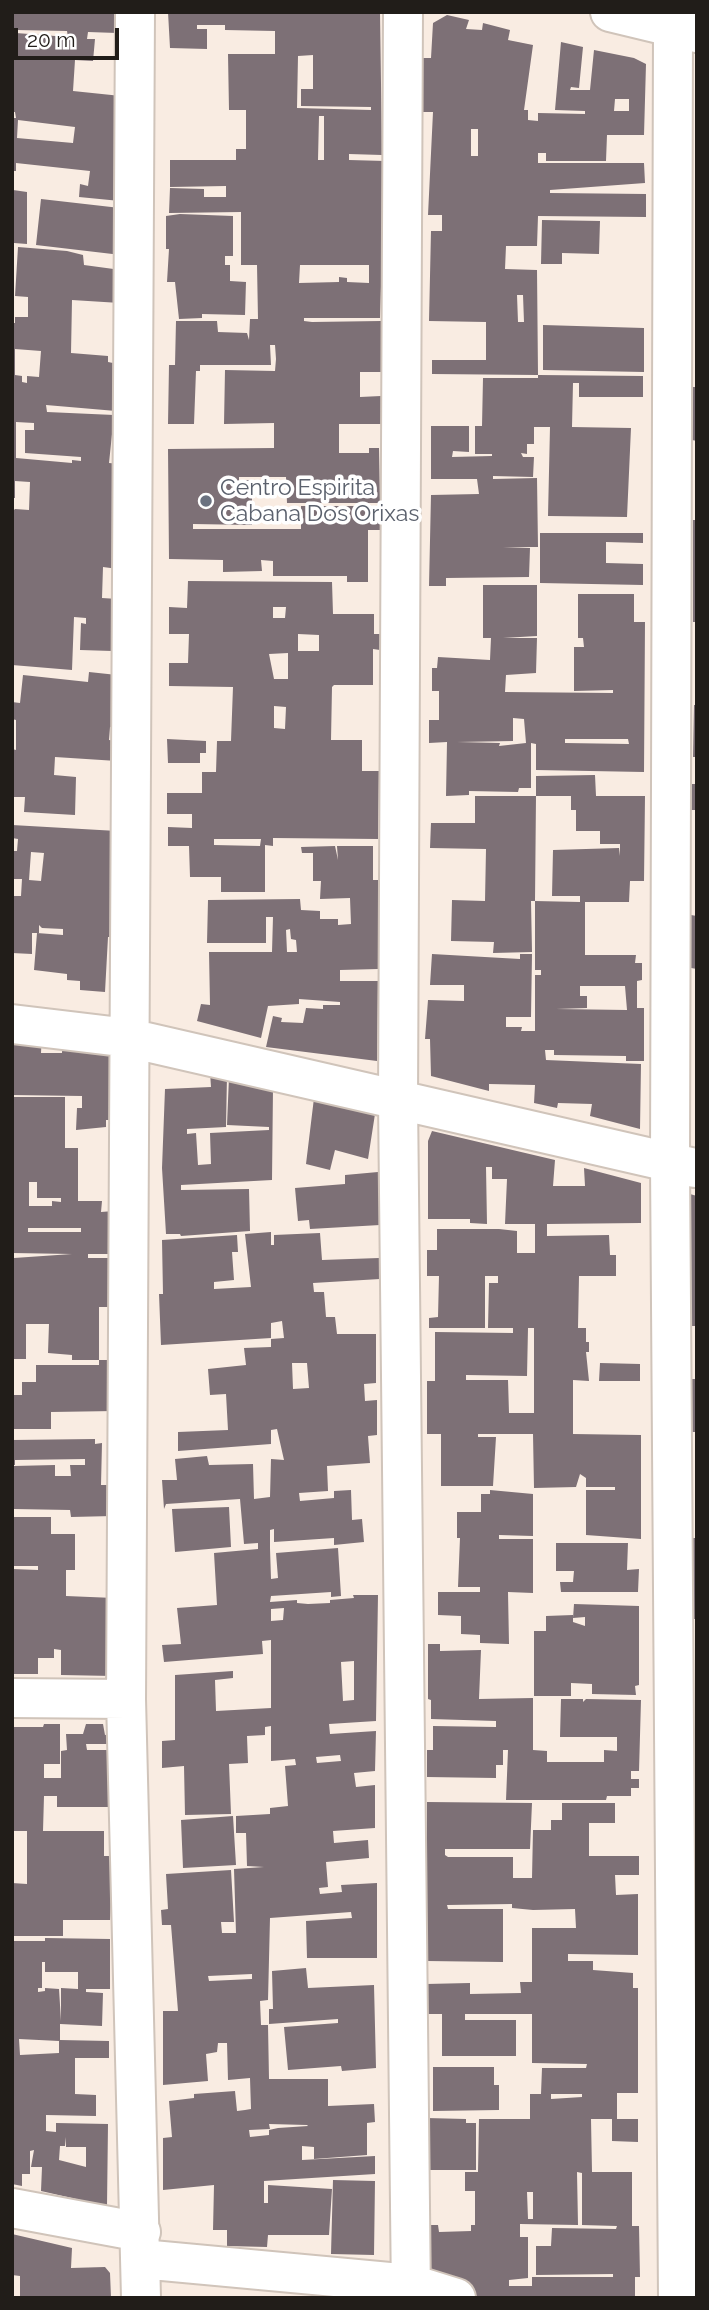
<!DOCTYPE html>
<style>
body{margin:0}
#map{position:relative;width:709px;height:2310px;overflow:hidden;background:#f9ece2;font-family:Raleway,sans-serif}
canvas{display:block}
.frame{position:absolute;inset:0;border:14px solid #211d19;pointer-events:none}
.scale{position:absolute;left:14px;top:28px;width:105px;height:32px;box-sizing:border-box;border:4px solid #211d19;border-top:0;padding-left:9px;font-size:21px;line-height:24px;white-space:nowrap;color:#211d19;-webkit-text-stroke:5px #fff;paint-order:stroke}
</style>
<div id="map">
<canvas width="709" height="2310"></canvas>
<div class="frame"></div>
<div class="scale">20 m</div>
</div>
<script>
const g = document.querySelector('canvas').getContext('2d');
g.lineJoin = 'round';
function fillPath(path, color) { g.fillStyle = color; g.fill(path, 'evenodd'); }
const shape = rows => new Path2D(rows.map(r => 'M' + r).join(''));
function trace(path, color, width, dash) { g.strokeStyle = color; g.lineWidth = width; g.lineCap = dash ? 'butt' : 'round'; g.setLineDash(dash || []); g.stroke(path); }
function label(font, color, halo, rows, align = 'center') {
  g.font = font + ' Raleway,sans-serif'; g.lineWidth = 7; g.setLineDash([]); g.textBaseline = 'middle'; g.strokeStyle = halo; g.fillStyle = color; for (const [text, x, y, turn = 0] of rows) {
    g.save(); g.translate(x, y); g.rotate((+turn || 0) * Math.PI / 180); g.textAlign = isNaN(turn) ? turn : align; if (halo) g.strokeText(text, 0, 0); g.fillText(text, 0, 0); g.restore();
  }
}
fillPath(shape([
 [12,12,118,12,117,33,88,32,87,39,95,39,93,61,75,60,73,91,121,96,120,201,79,197,80,184,88,186,90,171,16,163,16,171,12,171,12,118,16,118,15,112,12,112],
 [16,30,67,31,68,37,16,33],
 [18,120,75,127,73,143,17,138],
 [168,12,380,12,382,155,349,154,349,160,385,161,380,318,304,318,304,321,312,322,381,321,382,372,360,372,360,397,381,396,381,424,339,424,339,453,369,453,369,448,379,448,380,503,287,503,286,477,239,477,239,480,252,480,252,525,193,524,193,529,301,529,301,506,383,506,383,530,368,530,368,582,347,582,347,576,273,576,273,561,261,560,262,571,223,572,223,560,169,559,168,449,274,448,274,423,224,424,225,370,275,371,276,359,275,345,270,345,271,365,200,365,200,371,196,371,194,424,168,424,169,365,175,365,176,321,217,321,218,332,247,333,249,340,250,319,258,319,257,265,241,265,241,212,169,213,170,188,204,189,204,197,226,197,226,186,170,187,170,160,236,160,236,149,246,149,246,110,229,110,228,54,275,54,275,31,225,30,225,25,197,25,197,29,207,29,207,49,170,48],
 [313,55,313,89,301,89,301,106,371,107,371,110,297,108,298,56],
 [319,116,324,116,324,160,318,160],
 [300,265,369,265,369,283,347,282,347,278,339,277,339,282,299,283],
 [447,15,469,20,466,29,482,30,483,23,510,30,508,40,533,45,524,110,528,110,528,120,538,121,538,113,585,114,585,111,555,110,561,42,583,47,579,88,571,87,570,90,590,90,594,50,634,58,646,64,644,135,607,135,606,161,546,161,546,153,538,153,538,163,644,163,645,183,550,190,550,193,646,194,646,217,538,216,537,246,506,246,505,269,537,270,538,375,432,374,432,360,486,360,486,322,429,321,431,231,442,231,442,215,428,215,433,112,423,112,423,58,431,58,433,23],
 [615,99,629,99,629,111,614,111],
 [471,129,478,129,478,156,471,156],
 [517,295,523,295,524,322,518,322],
 [13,190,27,192,27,244,14,243],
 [41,199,120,208,121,255,36,245],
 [180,214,233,216,233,256,225,256,225,265,230,265,230,281,246,282,245,315,202,314,202,318,179,319,175,282,167,282,169,249,166,249,166,216],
 [542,220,600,221,599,254,562,253,562,264,541,264],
 [18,247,67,251,83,255,84,265,121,270,120,303,72,300,71,353,108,356,108,362,113,363,113,356,121,356,116,411,46,405,47,412,114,415,109,463,120,464,118,569,103,567,102,598,118,599,112,651,80,650,81,623,86,624,86,618,74,617,72,670,12,665,12,512,15,509,29,510,30,482,15,481,15,498,12,498,12,323,15,323,15,317,28,317,28,297,15,296],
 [15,349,41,351,39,377,27,376,27,383,22,382,22,376,15,375],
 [16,422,34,423,34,430,25,430,25,453,81,457,81,461,72,460,72,463,16,458],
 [543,325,644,328,644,372,543,370],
 [538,375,643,376,643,397,579,397,579,383,573,383,572,427,631,428,627,517,548,516,550,427,534,427,534,444,527,444,527,454,521,453,523,457,534,457,533,477,493,476,493,479,537,478,538,547,503,547,530,548,529,577,446,578,446,586,429,586,431,495,479,494,477,479,431,479,431,426,469,426,469,452,453,451,452,457,492,456,492,454,475,454,475,426,482,426,483,378,538,378],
 [693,387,697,387,697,441,692,440],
 [693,520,697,520,697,622,693,622],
 [540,533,643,533,643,543,606,542,606,563,643,564,643,585,540,583],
 [188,581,332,582,333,614,374,614,374,634,381,634,380,650,373,649,373,685,334,685,332,687,331,740,362,740,362,771,379,771,378,839,273,838,273,846,265,845,265,892,221,892,221,877,190,877,189,846,168,846,168,827,192,828,192,814,167,814,167,793,202,793,202,772,216,772,217,741,231,741,233,687,169,686,169,663,188,663,189,634,169,634,169,607,187,608],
 [273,607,286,607,285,618,273,618],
 [298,634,319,635,319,651,298,651],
 [288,653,288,679,274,679,269,654],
 [274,706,286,707,285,729,274,728],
 [214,839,261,839,260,846,214,845],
 [483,585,537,585,537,636,503,638,537,638,536,673,506,675,505,692,613,693,613,690,574,691,574,647,584,647,583,638,578,638,578,594,634,594,634,622,645,622,644,772,536,770,536,744,531,743,531,788,519,788,518,792,469,791,469,795,446,796,447,742,429,743,429,720,439,720,439,691,432,691,432,668,437,668,438,657,490,660,491,638,483,638],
 [513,718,524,719,526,743,499,746,500,743,457,742,513,741],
 [565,739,628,739,629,744,565,743],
 [89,672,117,675,117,728,110,727,109,740,117,741,117,761,55,757,54,775,76,777,75,815,24,812,25,797,12,797,12,749,16,750,16,720,12,719,12,702,20,703,23,675,88,682],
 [694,705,697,705,697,757,693,757],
 [167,739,206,741,206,753,200,753,200,763,168,763],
 [595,775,596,796,645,796,644,881,630,881,629,902,585,902,585,955,636,955,635,963,642,963,642,980,637,981,637,1008,644,1008,644,1061,626,1061,626,1056,554,1055,554,1050,545,1050,546,1060,641,1064,640,1129,590,1116,592,1104,558,1103,557,1108,534,1103,535,1085,489,1084,489,1091,431,1076,430,1039,425,1039,428,1000,464,1001,464,985,430,985,432,954,520,959,520,954,532,954,531,1017,506,1017,506,1027,522,1027,521,1031,535,1031,535,975,541,975,541,970,535,970,535,901,531,901,532,952,493,953,494,942,451,941,452,900,485,901,486,849,430,848,431,823,475,823,475,796,536,796,535,901,580,902,580,896,552,896,553,850,619,848,620,856,620,844,600,844,600,831,576,831,576,810,571,810,571,796,536,796,536,776],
 [580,986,625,986,627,1010,556,1009,587,1008,587,996,580,996],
 [690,784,697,784,697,810,691,810],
 [12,825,117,831,116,937,108,937,105,992,80,990,80,981,67,980,67,974,34,970,37,933,63,935,63,929,42,928,39,925,39,933,32,933,32,954,12,953,12,896,21,896,22,879,12,879,12,851,17,851,18,839,12,838],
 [31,852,44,853,41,881,29,880],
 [335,846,338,860,337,846,373,846,373,880,378,880,378,925,382,925,382,951,379,951,378,969,340,970,340,981,378,981,377,1061,266,1047,273,1016,282,1018,281,1022,303,1023,306,1008,323,1009,323,1005,340,1005,340,1002,299,999,299,1004,268,1006,261,1038,197,1021,201,1004,210,1005,209,952,272,952,273,917,266,917,266,943,207,943,208,900,300,899,301,910,320,911,320,919,338,919,338,925,351,924,350,898,320,899,321,881,313,881,313,853,302,853,301,847],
 [290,929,291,939,296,940,297,952,287,952,286,930],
 [691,915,697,916,697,969,691,968],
 [12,1028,42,1032,41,1053,62,1053,63,1034,113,1040,109,1120,106,1120,106,1127,76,1130,77,1108,82,1108,82,1096,12,1095],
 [210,1072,227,1075,226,1127,187,1129,187,1134,196,1133,198,1165,211,1164,210,1133,269,1130,269,1127,227,1125,229,1077,273,1088,272,1180,181,1185,181,1190,249,1189,250,1231,181,1236,180,1234,166,1234,162,1168,165,1089,211,1087],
 [12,1097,65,1097,65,1148,78,1148,78,1201,102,1201,101,1212,114,1211,113,1254,88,1254,88,1258,113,1258,113,1307,99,1307,99,1360,72,1360,72,1355,48,1353,49,1324,26,1324,26,1359,12,1359,14,1258,72,1254,12,1253],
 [29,1182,37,1182,37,1198,61,1198,61,1202,52,1201,52,1206,29,1206],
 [28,1228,81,1228,81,1232,28,1232],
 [314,1098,375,1114,368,1159,335,1150,330,1170,306,1164],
 [432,1131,555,1160,553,1186,585,1186,584,1168,641,1183,641,1223,547,1224,547,1236,609,1235,610,1255,616,1255,616,1276,579,1276,578,1328,586,1328,586,1342,589,1342,589,1352,586,1352,589,1381,573,1380,573,1434,641,1435,641,1539,586,1535,586,1490,615,1490,615,1487,586,1487,586,1478,580,1474,576,1487,534,1488,533,1434,478,1434,478,1437,496,1437,493,1486,441,1486,441,1434,427,1434,427,1381,435,1381,435,1332,513,1333,513,1328,488,1328,489,1283,498,1283,498,1276,485,1276,485,1328,429,1328,429,1318,438,1317,439,1276,427,1276,427,1250,437,1250,437,1229,499,1229,517,1231,517,1253,535,1253,535,1224,505,1224,507,1179,492,1179,492,1167,486,1167,487,1224,470,1223,470,1219,428,1219,428,1141],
 [528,1328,534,1328,534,1413,509,1413,508,1380,466,1380,466,1375,527,1376],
 [378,1172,380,1225,310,1229,309,1220,298,1221,295,1188,345,1184,345,1175],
 [690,1194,697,1196,697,1326,690,1326],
 [271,1232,271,1245,274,1245,274,1235,320,1233,322,1260,379,1258,380,1279,313,1283,314,1292,324,1292,326,1317,335,1317,337,1334,376,1334,376,1383,364,1384,365,1401,377,1400,377,1435,368,1436,370,1463,327,1466,328,1491,299,1493,300,1501,334,1498,334,1491,351,1490,352,1520,362,1519,364,1542,334,1545,334,1538,274,1542,274,1529,270,1530,270,1548,271,1579,278,1578,276,1553,338,1548,341,1596,331,1597,331,1592,271,1596,270,1602,297,1600,297,1603,308,1604,330,1603,330,1600,354,1598,353,1595,378,1595,376,1721,329,1724,330,1734,376,1731,375,1771,354,1773,356,1787,375,1785,375,1828,333,1831,334,1843,368,1840,369,1858,326,1862,328,1887,319,1888,320,1894,342,1892,341,1885,377,1883,377,1958,307,1958,306,1921,352,1918,351,1912,270,1918,268,2000,260,2001,261,2025,268,2025,269,2079,328,2079,328,2106,374,2104,375,2122,367,2123,367,2155,314,2159,314,2147,302,2146,302,2160,375,2156,375,2174,264,2181,264,2203,268,2203,268,2185,332,2189,329,2235,268,2235,267,2247,227,2246,227,2230,213,2230,214,2185,163,2190,163,2138,172,2137,169,2101,194,2098,194,2094,235,2091,237,2111,245,2110,251,2109,250,2078,228,2080,227,2043,218,2043,217,2052,206,2054,208,2081,163,2085,163,2011,178,2011,171,1925,162,1925,161,1910,168,1909,166,1874,231,1870,234,1922,221,1922,222,1933,236,1933,234,1869,264,1867,247,1866,246,1833,236,1833,236,1816,270,1814,270,1808,288,1806,285,1766,296,1765,295,1759,271,1761,271,1726,265,1727,265,1735,247,1736,248,1763,229,1764,231,1814,185,1815,184,1766,162,1768,162,1741,175,1740,175,1675,233,1671,233,1678,215,1680,216,1711,271,1708,271,1640,262,1641,263,1654,164,1662,162,1645,181,1644,177,1608,217,1605,214,1553,258,1549,258,1543,244,1544,240,1499,166,1504,164,1509,162,1480,177,1480,175,1459,207,1456,209,1465,253,1464,254,1499,270,1497,271,1459,284,1460,277,1429,271,1430,271,1444,178,1451,178,1432,228,1430,226,1394,210,1395,208,1369,246,1365,244,1348,271,1347,271,1339,284,1338,282,1321,271,1323,271,1338,161,1345,159,1294,163,1294,162,1240,237,1235,238,1252,232,1252,234,1280,214,1282,214,1289,251,1287,245,1234],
 [292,1363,307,1363,309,1388,293,1389],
 [284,1608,283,1620,271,1621,271,1609],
 [354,1661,354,1700,343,1701,341,1662],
 [340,1755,341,1761,317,1763,316,1757],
 [252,1974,252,1979,209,1981,208,1976],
 [269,2124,307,2125,308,2126,278,2128,269,2130,269,2135,250,2137,249,2130,270,2129],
 [99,1360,115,1360,115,1411,51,1412,51,1429,12,1429,12,1395,22,1395,22,1382,36,1382,36,1365,99,1365],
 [600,1363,640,1364,640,1381,599,1381],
 [691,1379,697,1379,697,1432,689,1432],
 [95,1439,95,1444,102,1443,101,1485,113,1485,113,1516,71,1517,70,1510,14,1509,14,1466,55,1465,55,1476,71,1476,70,1465,85,1465,85,1459,15,1460,15,1465,12,1465,12,1440],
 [490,1490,533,1494,533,1536,499,1535,499,1539,533,1539,533,1593,508,1592,509,1644,480,1643,480,1635,461,1634,461,1616,438,1615,438,1592,480,1592,480,1587,458,1587,460,1538,457,1538,457,1512,481,1512,481,1494,490,1494],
 [229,1507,231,1547,175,1552,172,1509],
 [12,1517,51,1517,51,1534,75,1534,75,1570,66,1570,66,1596,114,1598,113,1676,61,1675,61,1650,54,1649,54,1658,38,1658,38,1674,12,1674,12,1569,38,1570,38,1566,12,1566],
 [690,1538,697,1538,697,1619,690,1619],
 [556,1543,628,1543,627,1570,639,1569,638,1592,561,1592,560,1582,573,1582,574,1571,556,1571],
 [574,1604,639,1606,639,1685,635,1686,636,1695,592,1694,592,1684,571,1683,571,1696,534,1696,534,1631,546,1631,546,1616,573,1615,573,1622,585,1626,585,1617,573,1618],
 [428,1644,440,1644,440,1651,481,1650,479,1699,533,1698,533,1750,547,1751,547,1762,604,1762,604,1750,617,1751,617,1737,560,1737,561,1699,583,1699,583,1702,586,1699,641,1700,639,1771,631,1771,631,1779,639,1779,639,1788,631,1788,631,1796,607,1796,606,1800,506,1800,508,1750,503,1750,503,1765,496,1765,496,1778,427,1777,427,1750,433,1750,433,1726,496,1727,496,1721,431,1719,431,1700,428,1699],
 [44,1724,60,1724,60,1764,44,1764,44,1778,61,1778,61,1751,67,1750,66,1734,83,1734,86,1724,103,1724,105,1735,111,1734,111,1744,86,1744,87,1750,110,1750,111,1807,57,1807,57,1796,44,1796,43,1831,104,1831,104,1856,113,1856,110,1920,63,1920,63,1936,12,1936,12,1883,27,1884,27,1831,12,1831,12,1727,43,1727],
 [427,1802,532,1803,530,1849,445,1849,445,1855,448,1857,513,1857,513,1878,532,1878,533,1830,551,1830,551,1820,562,1820,562,1803,615,1803,615,1823,589,1823,589,1856,639,1856,639,1875,615,1875,616,1895,638,1894,638,1955,568,1954,568,1961,593,1961,593,1970,633,1973,633,1988,638,1988,638,2093,617,2093,617,2119,638,2119,638,2142,612,2141,612,2119,591,2119,592,2172,632,2172,632,2226,639,2226,640,2277,635,2277,635,2298,463,2298,423,2287,426,2225,438,2225,439,2232,471,2231,471,2225,475,2225,475,2191,465,2191,465,2172,478,2172,479,2119,530,2119,530,2094,541,2094,542,2068,586,2068,587,2064,532,2063,532,2014,465,2014,465,2020,516,2020,516,2056,442,2056,442,2014,426,2014,426,1984,470,1983,470,1994,521,1993,520,1982,532,1982,532,1928,576,1928,575,1909,533,1910,512,1908,512,1904,447,1905,448,1909,503,1909,503,1962,427,1961],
 [551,2094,582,2094,582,2097,551,2099],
 [577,2172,582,2173,582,2225,617,2226,616,2229,552,2228,551,2246,536,2246,536,2275,613,2274,613,2277,532,2277,532,2286,509,2286,509,2280,528,2278,528,2237,520,2237,520,2224,578,2225],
 [527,2192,533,2192,533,2219,528,2219],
 [233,1816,236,1865,183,1868,181,1820],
 [45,1938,110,1939,110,1989,86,1989,86,1992,103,1993,102,2026,60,2024,60,2040,109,2041,109,2058,75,2058,75,2094,96,2095,96,2116,46,2115,46,2131,56,2132,56,2123,108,2124,107,2206,41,2191,42,2167,31,2167,34,2150,30,2151,30,2174,22,2174,22,2186,12,2184,12,1941,45,1941],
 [42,1962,45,1962,45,1972,78,1972,78,1989,61,1988,61,2021,59,1989,45,1988,45,1991,38,1992,38,1988,42,1988],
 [19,2039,59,2041,59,2053,20,2055],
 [66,2137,66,2147,86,2147,86,2167,59,2160,60,2146,65,2146],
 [306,1968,308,1988,374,1985,376,2068,342,2071,341,2066,288,2070,284,2027,338,2023,338,2019,269,2024,269,2009,273,2009,272,1971],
 [433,2067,494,2067,494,2085,499,2085,499,2110,433,2111],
 [426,2118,466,2119,466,2123,476,2123,476,2170,426,2170],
 [333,2180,375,2181,374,2255,331,2254],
 [12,2234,72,2248,71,2268,105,2267,110,2273,111,2298,20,2298,20,2276,12,2275]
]), '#7d7076');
const minor = shape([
 [135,12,126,1699,141,2298],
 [403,12,398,1100,411,2298],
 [610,12,697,33],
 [673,28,670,1163,678,2298],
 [12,1024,129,1038,695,1168],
 [12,1698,126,1699],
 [12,2208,141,2232],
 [141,2259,411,2284,456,2298]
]);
trace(minor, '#d0c4ba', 42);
trace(minor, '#fff', 38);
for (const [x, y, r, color] of [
 [206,501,7,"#6b7280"]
]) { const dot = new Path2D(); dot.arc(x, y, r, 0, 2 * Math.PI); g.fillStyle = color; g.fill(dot); trace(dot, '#fff', 2.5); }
label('23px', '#5b616d', '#fff', [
 ["Centro Espirita",220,488],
 ["Cabana Dos Orixas",220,514]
], 'left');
</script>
